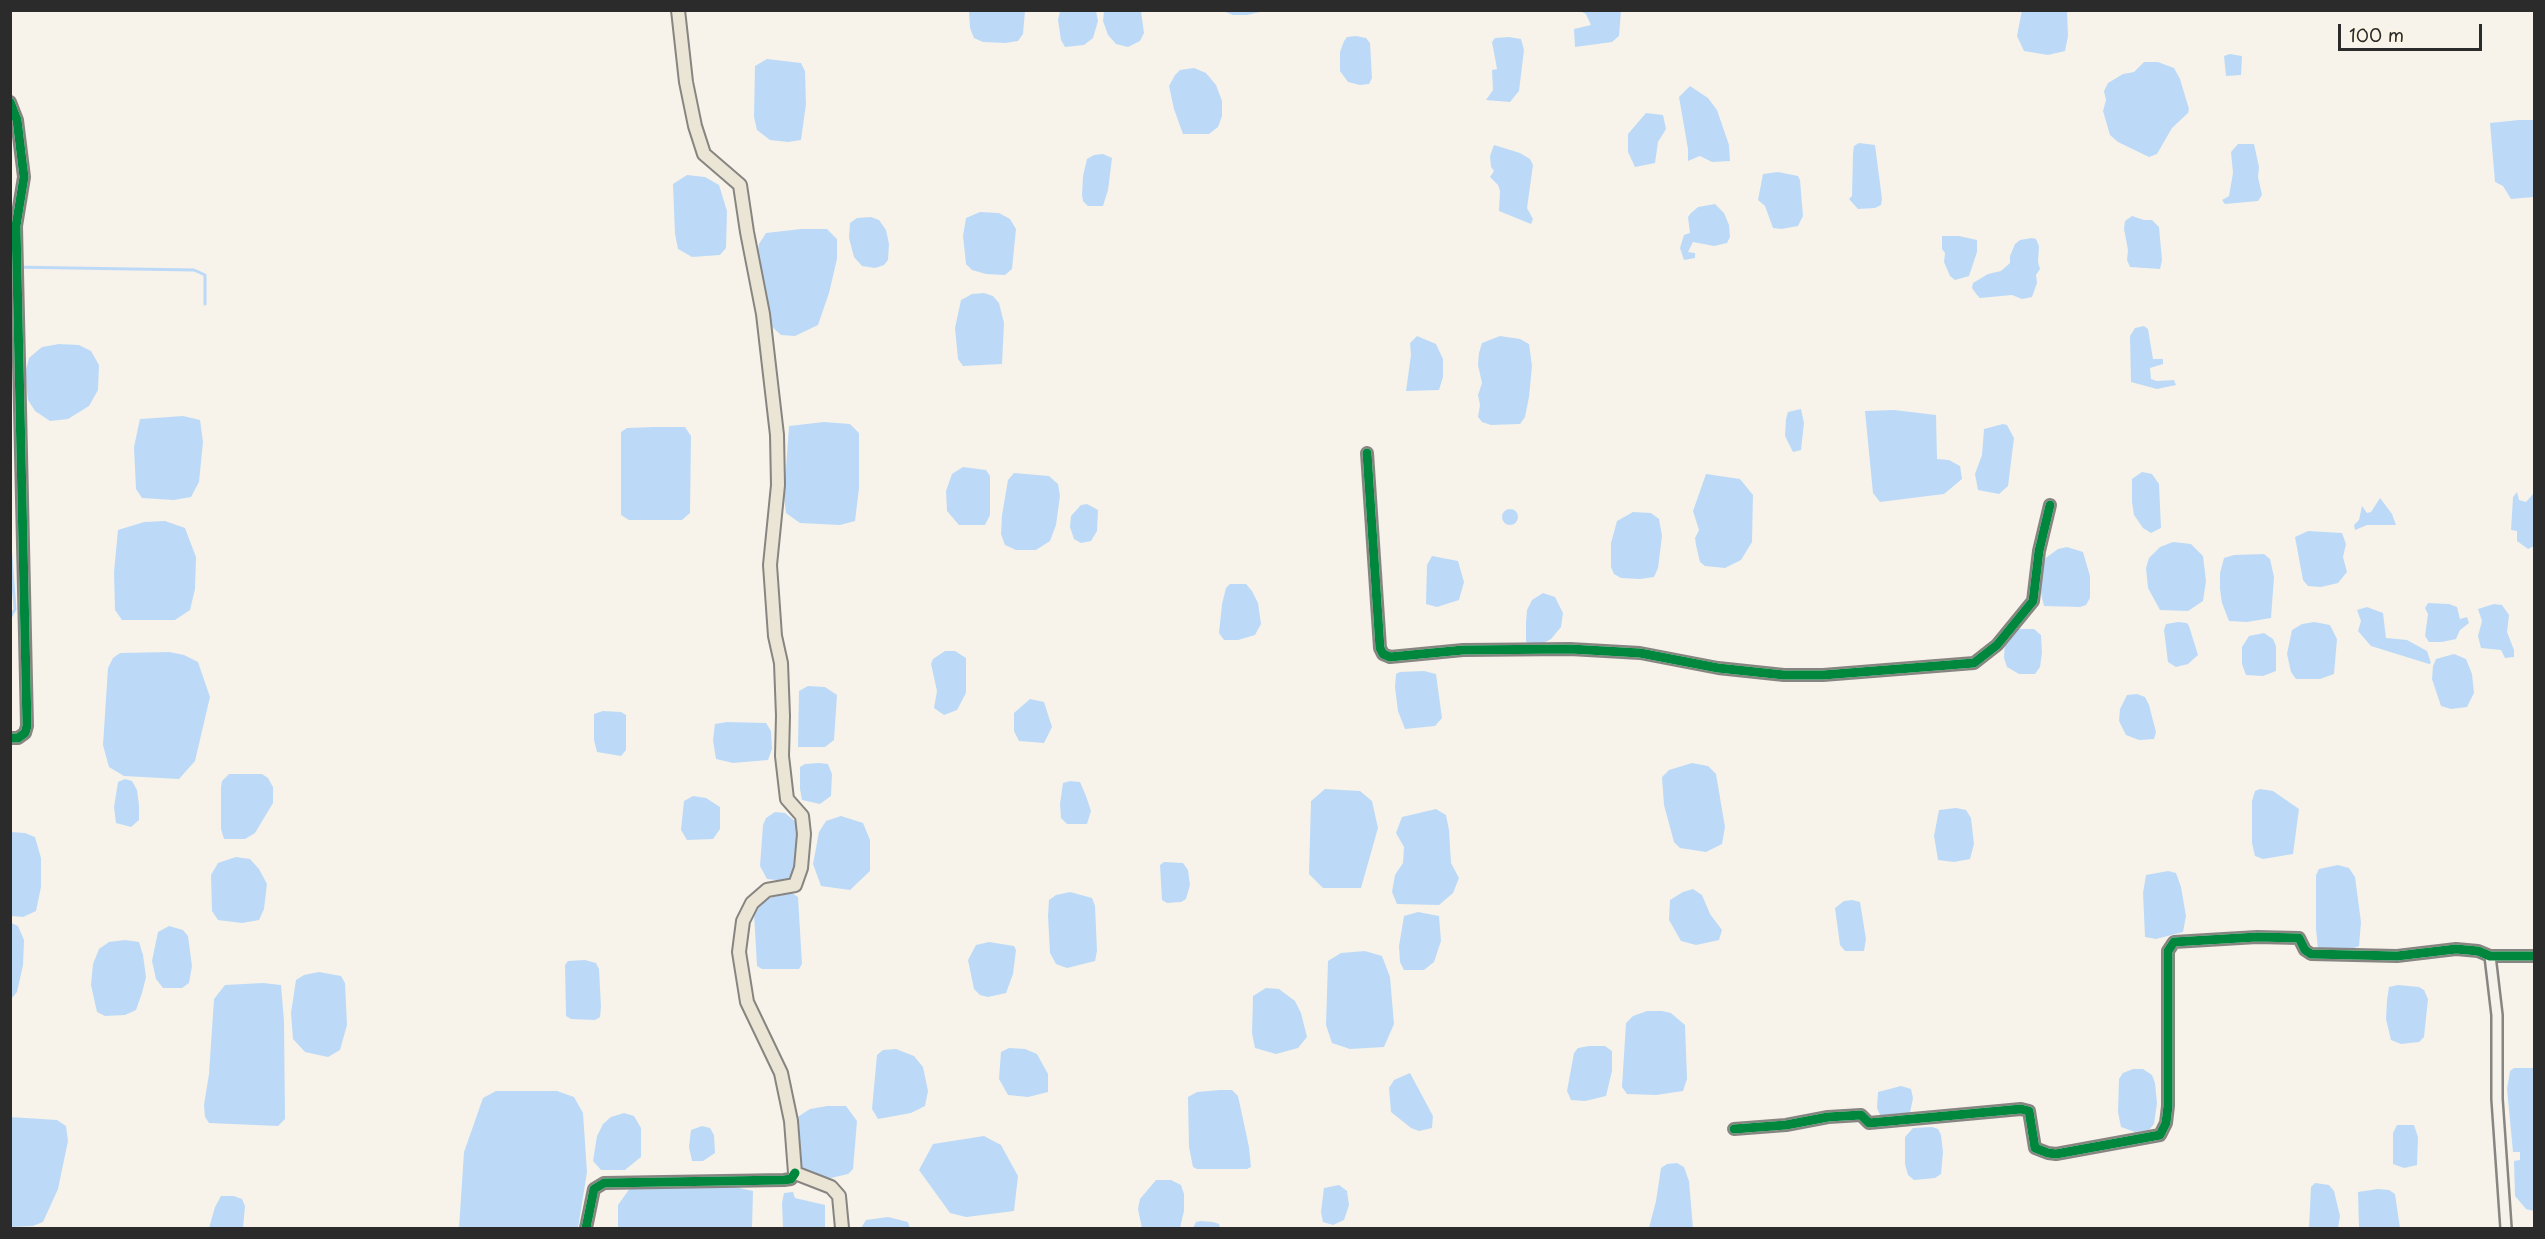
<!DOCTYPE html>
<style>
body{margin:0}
#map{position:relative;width:2545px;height:1239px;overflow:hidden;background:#f7f3ea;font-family:"Playpen Sans",sans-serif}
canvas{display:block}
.frame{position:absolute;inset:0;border:12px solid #2b2b2b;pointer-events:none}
.scale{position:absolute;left:2338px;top:24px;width:144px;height:27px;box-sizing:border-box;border:3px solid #2b2b2b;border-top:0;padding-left:8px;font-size:18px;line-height:21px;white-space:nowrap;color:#2b2b2b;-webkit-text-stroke:4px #fcf5e5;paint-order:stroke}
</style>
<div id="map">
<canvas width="2545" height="1239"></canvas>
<div class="frame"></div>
<div class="scale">100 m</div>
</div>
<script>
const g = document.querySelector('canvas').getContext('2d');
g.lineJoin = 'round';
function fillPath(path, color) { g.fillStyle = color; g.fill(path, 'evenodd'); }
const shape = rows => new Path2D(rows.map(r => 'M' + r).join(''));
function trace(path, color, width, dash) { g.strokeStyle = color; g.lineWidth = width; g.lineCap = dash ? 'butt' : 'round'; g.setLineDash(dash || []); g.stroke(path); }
fillPath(shape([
 [2022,10,2067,11,2068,36,2065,51,2048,55,2024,51,2017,36],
 [969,11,1025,11,1023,34,1018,41,1005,43,983,42,974,38,970,28],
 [1096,11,1098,21,1093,38,1084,45,1065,47,1061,40,1058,20,1060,11],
 [1104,11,1141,11,1144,33,1140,41,1128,47,1116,44,1108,35,1103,21],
 [1223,11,1264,11,1247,15,1233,15],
 [1580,11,1621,11,1619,36,1612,42,1575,47,1574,29,1591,25,1586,14],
 [1356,36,1366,38,1370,43,1372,78,1369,84,1360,85,1348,82,1340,71,1340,52,1344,41,1347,37],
 [1509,37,1521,39,1524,50,1519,91,1510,102,1486,100,1493,90,1492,70,1497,69,1492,42,1495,38],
 [2230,54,2242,56,2241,75,2226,76,2224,56],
 [767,59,801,63,805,71,806,104,801,140,788,142,770,140,757,130,754,117,755,66],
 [2144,62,2158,62,2174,68,2180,79,2189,109,2188,113,2172,128,2157,154,2149,157,2118,142,2110,135,2103,111,2106,100,2104,91,2108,83,2123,74,2134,72],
 [1194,68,1206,73,1216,85,1222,101,1222,116,1218,127,1209,134,1183,134,1174,109,1169,86,1175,75,1180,70],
 [1690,86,1708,98,1717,110,1729,145,1730,161,1712,162,1700,156,1688,161,1688,149,1679,97],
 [1646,113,1663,115,1666,129,1658,142,1655,163,1635,167,1628,152,1628,134],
 [2519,120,2534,120,2534,197,2511,199,2503,186,2495,182,2490,123],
 [1859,143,1875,145,1882,199,1881,205,1875,208,1858,209,1849,199,1852,196,1853,153,1854,146],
 [2238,144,2254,144,2259,167,2258,177,2262,195,2258,201,2225,204,2222,200,2229,196,2233,173,2231,152],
 [1494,145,1520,153,1530,159,1533,165,1527,208,1533,219,1531,224,1499,211,1500,191,1498,185,1490,177,1494,171,1491,167,1490,156],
 [1103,154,1112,158,1108,190,1103,206,1088,206,1083,201,1082,195,1083,176,1087,159,1094,155],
 [1778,172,1798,176,1800,180,1803,216,1798,226,1781,229,1773,228,1765,206,1758,200,1763,174],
 [687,175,705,177,719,185,727,211,726,248,720,255,692,257,678,249,675,234,673,184],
 [1715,204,1724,213,1729,225,1730,237,1727,243,1714,246,1693,242,1688,252,1695,253,1695,258,1684,260,1680,248,1684,235,1690,233,1688,217,1691,213,1698,207],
 [980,212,999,213,1010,219,1016,229,1012,269,1005,275,986,274,972,270,966,264,963,236,966,218],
 [2132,216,2144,220,2152,220,2159,227,2162,260,2160,269,2130,267,2127,260,2128,250,2124,229,2125,221],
 [871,217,879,220,886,230,889,244,888,260,884,265,875,268,862,266,854,257,849,238,850,223,857,218],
 [801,229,827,229,837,239,837,259,829,293,818,325,795,336,781,335,770,325,757,255,759,244,766,233],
 [1942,236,1959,236,1977,240,1977,252,1969,276,1955,280,1950,276,1944,262,1945,253,1942,249],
 [2032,238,2036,239,2039,246,2038,262,2040,269,2036,275,2037,283,2032,297,2022,299,2012,295,1980,298,1977,295,1972,288,1973,283,1988,274,2001,271,2010,263,2010,256,2015,244,2020,240],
 [984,293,993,296,999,303,1004,323,1002,364,963,366,958,359,955,328,961,300,972,294],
 [2144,326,2148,329,2153,359,2163,359,2163,364,2150,368,2151,379,2157,381,2174,380,2176,385,2157,389,2131,382,2130,336,2135,328],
 [1417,336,1436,344,1443,359,1443,377,1439,390,1406,391,1411,355,1410,343],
 [1500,336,1520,339,1529,344,1532,366,1529,397,1525,417,1520,424,1491,425,1482,422,1478,417,1480,405,1478,395,1482,383,1478,365,1479,353,1482,343],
 [59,344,79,345,91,351,99,365,98,390,89,406,68,419,50,421,35,411,28,400,25,373,29,358,42,347],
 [1801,409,1804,423,1801,450,1793,452,1785,436,1786,419,1788,412],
 [1894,410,1936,415,1937,459,1949,460,1960,466,1962,479,1944,494,1880,502,1873,493,1865,411],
 [183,416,200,420,203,442,199,482,191,497,174,500,142,498,136,489,134,447,140,419],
 [824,422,850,424,859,433,859,488,855,521,840,525,800,523,786,513,784,497,789,426],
 [2003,424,2007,425,2014,438,2008,486,1999,494,1978,490,1975,474,1982,455,1984,429],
 [654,427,685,427,691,436,690,513,682,520,629,520,621,515,621,432,627,428],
 [963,467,986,470,990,476,990,515,985,525,959,525,947,511,946,491,952,474],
 [2142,472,2152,474,2159,484,2161,528,2151,533,2143,528,2134,515,2132,502,2132,479],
 [1014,473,1049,476,1058,484,1060,496,1056,525,1050,541,1036,550,1016,550,1005,545,1001,534,1002,515,1008,480],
 [1706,474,1740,479,1753,495,1752,542,1741,560,1725,568,1705,566,1700,562,1696,545,1695,538,1699,530,1693,511],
 [2517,492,2519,500,2526,502,2534,493,2534,546,2528,549,2517,541,2517,531,2511,530,2513,497],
 [2380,498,2392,514,2396,525,2367,525,2355,530,2354,525,2359,520,2362,506,2367,513,2371,512],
 [1087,504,1098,510,1097,531,1091,541,1081,543,1074,539,1070,527,1071,516,1081,505],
 '1502 517a8 8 0 1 1 16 0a8 8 0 1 1-16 0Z',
 [1633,512,1651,513,1659,519,1662,536,1658,568,1654,577,1640,579,1621,578,1614,574,1611,567,1611,543,1617,521],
 [165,521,185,528,196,557,195,589,190,610,175,620,122,620,115,610,114,572,118,530,144,522],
 [2308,531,2342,533,2346,544,2343,557,2347,572,2338,583,2321,587,2308,586,2303,580,2295,537],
 [2173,542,2191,544,2203,556,2206,581,2203,601,2188,611,2160,610,2148,588,2146,568,2149,558,2160,547],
 [2067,547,2083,552,2090,576,2090,598,2086,605,2080,607,2044,606,2039,585,2043,560,2058,549],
 [2264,554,2270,559,2274,577,2271,618,2247,622,2229,621,2222,603,2220,589,2220,573,2224,558,2234,555],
 [1432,556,1458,561,1464,582,1459,600,1437,607,1426,604,1427,565],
 [1230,584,1246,584,1252,591,1258,603,1261,624,1255,635,1238,640,1224,640,1219,633,1222,604,1226,588],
 [1543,593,1555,597,1563,613,1561,627,1551,639,1540,645,1526,642,1526,623,1527,610,1532,600],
 [2428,603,2449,604,2457,607,2460,619,2467,617,2469,623,2460,630,2456,639,2442,642,2429,642,2425,636,2428,614,2425,608],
 [2494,604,2502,605,2509,615,2507,632,2514,650,2514,657,2505,658,2501,650,2481,648,2478,636,2482,621,2478,609],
 [2367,607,2383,613,2386,638,2407,640,2427,651,2431,663,2429,664,2371,646,2358,631,2361,621,2357,610],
 [2178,622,2187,623,2189,626,2198,655,2188,664,2176,667,2168,662,2164,630,2166,624],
 [2314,622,2330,625,2337,639,2334,674,2320,679,2296,679,2291,672,2287,654,2292,630,2302,624],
 [2018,629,2034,629,2041,635,2042,653,2040,667,2035,674,2019,674,2007,667,2004,658,2005,640,2011,630],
 [2264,633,2273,639,2276,646,2276,671,2263,676,2246,675,2242,664,2242,647,2249,636],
 [945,651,955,651,966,658,966,693,957,710,944,715,934,708,937,691,931,664,933,659],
 [169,652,184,655,198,662,210,697,195,761,179,779,124,776,109,767,103,745,108,668,113,658,120,653],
 [2454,654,2466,659,2472,674,2474,693,2467,707,2451,709,2441,706,2432,679,2433,666,2436,659],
 [1424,671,1436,674,1442,718,1435,726,1405,729,1398,711,1395,687,1396,674,1400,672],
 [808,686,825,687,837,695,834,740,825,747,798,747,799,691],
 [2137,694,2145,697,2149,705,2156,732,2154,739,2139,740,2126,735,2119,721,2120,709,2127,695],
 [1030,699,1044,702,1052,727,1044,743,1019,741,1014,731,1014,713],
 [603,711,621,712,626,715,626,750,621,756,597,752,594,740,594,714],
 [727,722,766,723,771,731,772,749,768,760,733,763,716,759,713,740,715,724],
 [819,763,828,764,832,774,831,796,820,804,802,800,800,789,800,767,805,764],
 [1692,763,1708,766,1716,774,1725,827,1722,844,1706,852,1680,848,1674,842,1664,805,1662,777,1669,770],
 [229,774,262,774,268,778,273,787,273,803,255,833,245,839,224,839,221,829,221,787,222,781],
 [125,779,132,781,137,790,139,805,139,820,131,827,116,823,114,807,118,782],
 [1070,781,1080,782,1086,796,1091,811,1087,824,1067,824,1061,818,1060,804,1063,783],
 [1325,789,1360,791,1372,801,1378,828,1361,888,1323,888,1309,874,1311,801],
 [2260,789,2273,791,2299,809,2293,854,2263,859,2255,856,2252,843,2252,801,2255,791],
 [693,796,706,798,720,807,720,829,713,839,687,840,681,830,684,801],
 [1956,808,1966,810,1971,818,1974,844,1970,859,1954,862,1938,860,1934,836,1939,810],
 [1436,809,1446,815,1449,830,1451,863,1459,878,1453,893,1439,905,1397,904,1392,892,1395,875,1403,863,1404,847,1396,833,1402,817],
 [775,812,785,813,796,822,800,840,797,870,786,881,767,879,760,866,763,825,766,818],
 [841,816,863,823,870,840,870,871,850,890,821,886,813,864,819,832,826,821],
 [10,832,25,833,35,837,41,858,41,887,36,911,23,917,11,916],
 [236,857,250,859,259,869,267,884,264,909,259,920,242,923,218,920,212,911,211,875,218,863],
 [1164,862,1183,863,1188,870,1190,885,1186,899,1181,902,1167,903,1162,900,1160,865],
 [2338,865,2349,868,2355,877,2361,922,2359,946,2347,951,2318,949,2316,929,2316,875,2319,869],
 [2168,871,2176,873,2181,887,2186,916,2183,932,2156,939,2145,937,2143,893,2146,875],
 [1693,889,1702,895,1710,914,1722,930,1719,940,1696,945,1681,941,1669,920,1670,900,1683,892],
 [1070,892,1092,898,1095,906,1097,951,1095,961,1067,968,1056,964,1050,953,1048,916,1049,900,1056,895],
 [792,893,798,897,802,964,799,969,762,969,757,966,754,913,765,899],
 [1852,900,1860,902,1866,939,1864,951,1845,951,1840,945,1835,908,1844,901],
 [1418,912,1439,916,1441,941,1434,962,1424,970,1404,970,1400,962,1399,946,1404,916],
 [11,923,18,926,24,940,23,965,17,992,11,999],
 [169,926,183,930,188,936,192,966,189,983,182,988,163,988,156,979,152,961,158,932],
 [125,940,139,942,143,955,146,977,142,993,136,1010,125,1015,105,1016,97,1012,91,985,93,964,99,949,109,942],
 [989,942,1014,946,1016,950,1013,974,1006,993,988,997,980,995,974,989,968,960,976,945],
 [1365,951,1382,956,1390,977,1394,1024,1384,1047,1350,1049,1332,1043,1326,1025,1328,961,1341,953],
 [585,960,596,963,599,969,601,1007,600,1017,595,1020,571,1019,566,1016,565,965,568,961],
 [319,972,341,976,345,983,347,1025,340,1050,328,1057,305,1052,293,1039,291,1013,296,980,304,975],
 [263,983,281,985,284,1021,285,1119,278,1126,209,1123,205,1117,204,1105,209,1074,214,999,225,985],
 [2398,985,2419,987,2424,990,2428,999,2424,1037,2419,1042,2401,1044,2391,1040,2386,1019,2387,1000,2389,987],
 [1266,988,1279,989,1295,1001,1301,1013,1307,1037,1298,1048,1276,1054,1255,1048,1252,1033,1253,996],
 [1647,1011,1662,1011,1671,1013,1685,1025,1687,1079,1683,1091,1656,1095,1627,1094,1622,1087,1626,1023,1633,1016],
 [1589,1046,1605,1046,1612,1051,1612,1071,1606,1096,1585,1101,1571,1100,1567,1091,1574,1053,1578,1048],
 [1009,1048,1025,1049,1037,1054,1048,1074,1048,1092,1028,1097,1008,1095,999,1079,1001,1052],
 [896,1049,914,1056,923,1067,928,1091,925,1106,911,1113,878,1119,872,1109,877,1055,883,1050],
 [2514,1068,2534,1068,2534,1211,2526,1209,2515,1196,2514,1161,2520,1160,2520,1152,2513,1152,2507,1089,2510,1071],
 [2133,1069,2143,1069,2152,1075,2155,1083,2157,1103,2154,1124,2149,1130,2135,1132,2121,1127,2118,1112,2119,1079,2123,1073],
 [1410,1073,1433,1116,1432,1128,1419,1131,1411,1128,1391,1112,1389,1088,1394,1080],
 [1901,1086,1911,1089,1913,1098,1910,1113,1881,1117,1877,1108,1878,1092],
 [1220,1090,1232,1090,1238,1096,1249,1147,1251,1167,1247,1169,1197,1169,1193,1167,1189,1147,1188,1097,1197,1092],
 [496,1091,557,1091,574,1097,583,1113,587,1172,578,1228,459,1228,464,1152,483,1098],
 [827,1106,846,1106,857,1121,853,1169,848,1174,831,1178,812,1174,799,1165,796,1118,810,1109],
 [624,1113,634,1116,641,1128,641,1157,625,1170,601,1170,593,1161,597,1136,603,1124,611,1117],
 [10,1117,57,1120,66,1126,68,1141,58,1189,43,1222,33,1226,11,1227],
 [2397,1125,2414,1125,2418,1137,2417,1165,2404,1168,2393,1164,2393,1133],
 [702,1126,710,1128,714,1135,715,1153,703,1161,692,1161,689,1147,691,1130],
 [1932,1127,1938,1129,1941,1135,1943,1152,1941,1174,1935,1178,1914,1180,1908,1175,1905,1164,1905,1137,1913,1128],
 [984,1136,1001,1145,1018,1176,1014,1211,966,1217,950,1213,919,1170,933,1144],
 [1677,1163,1684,1167,1689,1181,1693,1228,1649,1228,1656,1201,1661,1168,1667,1164],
 [1156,1180,1171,1180,1181,1185,1184,1194,1184,1211,1180,1228,1142,1228,1138,1209,1140,1199],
 [2315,1183,2329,1185,2334,1191,2340,1216,2338,1228,2309,1228,2311,1187],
 [726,1185,753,1191,752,1228,619,1228,618,1226,618,1205,630,1188],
 [1339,1185,1347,1191,1349,1205,1344,1220,1333,1225,1323,1222,1321,1212,1324,1188],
 [2378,1189,2389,1190,2395,1194,2400,1228,2359,1228,2358,1192],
 [793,1192,795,1198,825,1205,825,1228,783,1228,782,1203,784,1193],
 [221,1196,234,1196,242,1199,245,1206,243,1228,209,1228,215,1207],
 [888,1217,908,1222,910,1228,861,1228,866,1220],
 [1201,1221,1213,1222,1219,1224,1220,1228,1193,1228,1196,1222]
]), '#bcdaf7');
trace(shape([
 [10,267,194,270,205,275,205,304],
 [10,544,15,609,10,618]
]), '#bcdaf7', 3);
const minor = shape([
 [10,102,17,120,24,177,16,226,27,726,25,733,18,738,10,738],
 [1367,453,1380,648,1383,654,1390,657,1463,650,1570,649,1640,653,1718,668,1784,675,1823,675,1974,663,1997,645,2033,601,2039,551,2050,505],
 [2490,956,2497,1015,2497,1099,2506,1228],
 [1734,1129,1786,1125,1828,1117,1861,1115,1869,1123,2021,1109,2029,1111,2035,1148,2048,1153,2056,1154,2160,1135,2166,1123,2168,1106,2168,951,2174,942,2257,937,2299,938,2305,950,2311,954,2397,956,2456,949,2478,951,2490,956,2534,956],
 [586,1228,594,1189,604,1183,784,1180,791,1179,795,1173]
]);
const major = shape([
 [678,10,686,82,695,126,704,154,740,185,747,232,763,314,777,435,778,485,770,565,775,636,781,663,783,716,782,756,787,799,802,816,804,834,801,868,795,885,767,890,752,903,743,921,739,952,747,1002,781,1073,791,1121,795,1173,831,1187,839,1196,842,1228]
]);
trace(minor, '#878581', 14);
trace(major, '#878581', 16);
trace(minor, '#f5f2ec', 9);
trace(major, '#eae5d5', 12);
trace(shape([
 [10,102,17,120,24,177,16,226,27,726,25,733,18,738,10,738],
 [1367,453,1380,648,1383,654,1390,657,1463,650,1570,649,1640,653,1718,668,1784,675,1823,675,1974,663,1997,645,2033,601,2039,551,2050,505],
 [1734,1129,1786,1125,1828,1117,1861,1115,1869,1123,2021,1109,2029,1111,2035,1148,2048,1153,2056,1154,2160,1135,2166,1123,2168,1106,2168,951,2174,942,2257,937,2299,938,2305,950,2311,954,2397,956,2456,949,2478,951,2490,956,2534,956],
 [586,1228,594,1189,604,1183,784,1180,791,1179,795,1173]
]), '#00873e', 9);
</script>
